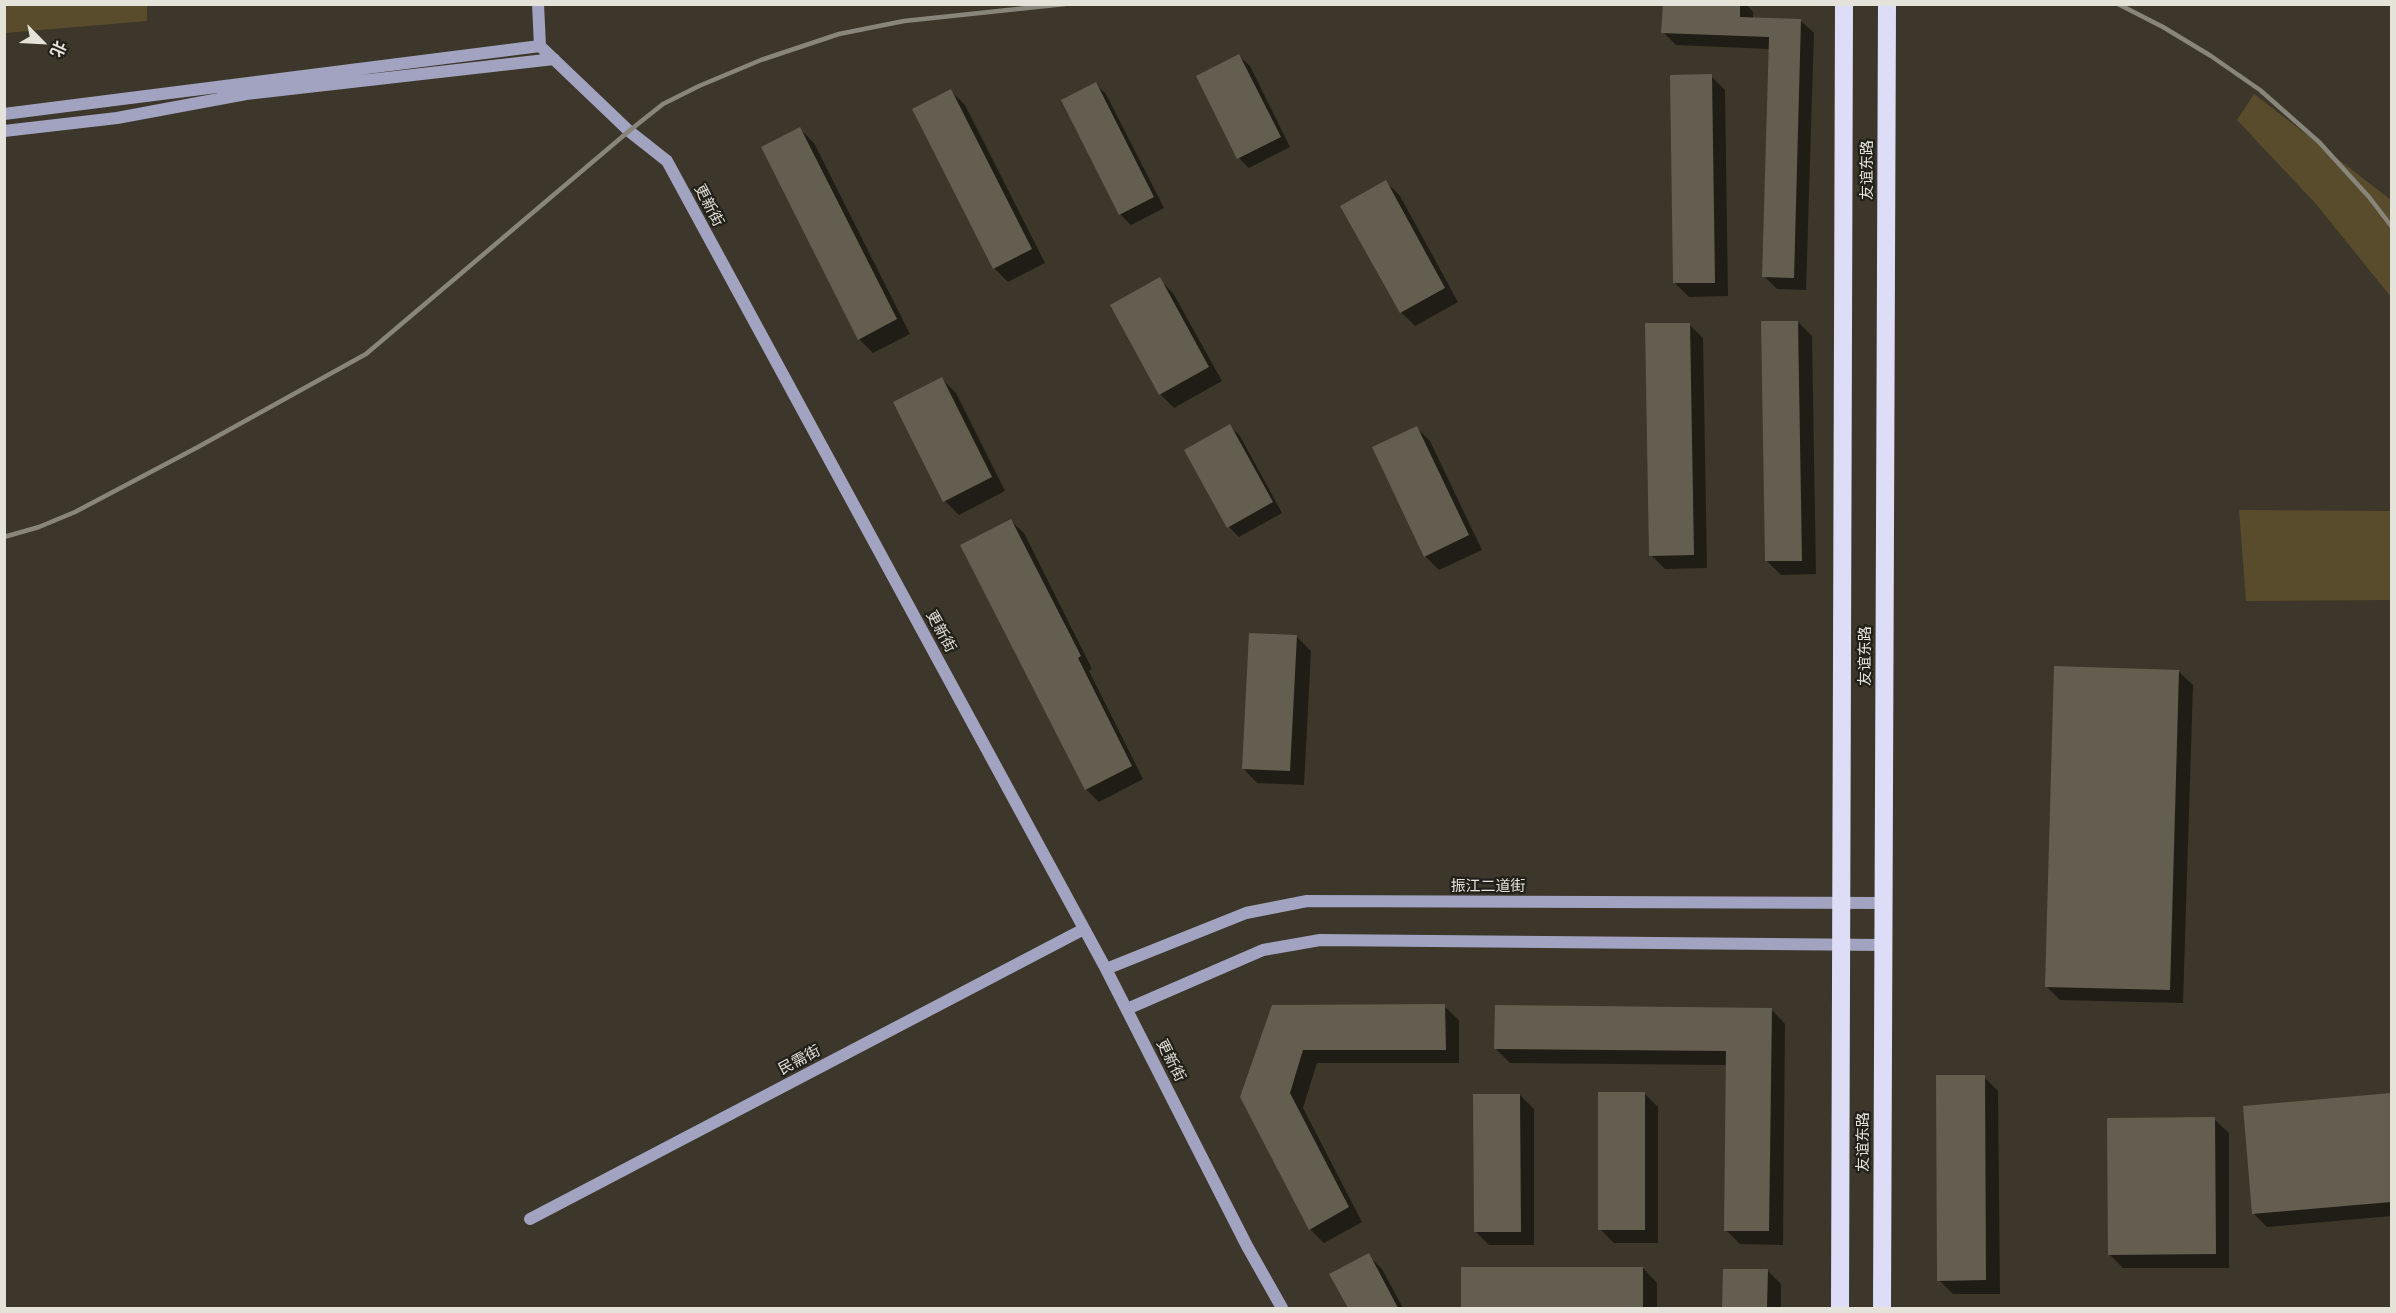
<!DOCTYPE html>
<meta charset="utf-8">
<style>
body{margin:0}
#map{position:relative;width:2396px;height:1313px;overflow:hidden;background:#3c372a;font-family:"Titillium Web","Noto Sans SC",sans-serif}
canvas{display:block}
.frame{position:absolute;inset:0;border:6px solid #e4e2d9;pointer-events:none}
.north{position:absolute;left:12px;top:12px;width:60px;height:60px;-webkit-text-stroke:4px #211f19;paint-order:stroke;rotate:114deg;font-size:16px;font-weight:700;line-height:24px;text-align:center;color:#e4e2d9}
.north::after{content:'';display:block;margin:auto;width:21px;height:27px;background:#e4e2d9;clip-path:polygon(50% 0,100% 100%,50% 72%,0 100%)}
</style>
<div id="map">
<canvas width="2396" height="1313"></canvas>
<div class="frame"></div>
<div class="north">北</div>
</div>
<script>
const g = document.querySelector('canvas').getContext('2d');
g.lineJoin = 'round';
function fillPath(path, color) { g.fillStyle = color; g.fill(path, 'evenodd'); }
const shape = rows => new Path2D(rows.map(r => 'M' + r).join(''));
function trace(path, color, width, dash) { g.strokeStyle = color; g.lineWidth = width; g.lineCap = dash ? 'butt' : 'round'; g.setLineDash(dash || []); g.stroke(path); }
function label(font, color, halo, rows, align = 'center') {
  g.font = font + ' "Titillium Web","Noto Sans SC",sans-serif'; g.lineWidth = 4.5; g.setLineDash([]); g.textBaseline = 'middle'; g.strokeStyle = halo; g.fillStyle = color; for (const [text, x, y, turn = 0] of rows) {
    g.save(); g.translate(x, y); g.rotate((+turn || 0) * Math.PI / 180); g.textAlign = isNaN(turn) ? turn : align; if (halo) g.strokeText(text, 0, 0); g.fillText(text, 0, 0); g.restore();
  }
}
fillPath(shape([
 [5,4,147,5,147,21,5,33],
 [2254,94,2391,200,2391,297,2316,204,2237,120],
 [2239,510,2391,511,2391,600,2246,601]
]), '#584c2c');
fillPath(shape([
 [1664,4,1746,4,1753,12,1753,19,1800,20,1814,33,1806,290,1777,289,1764,276,1770,49,1676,45,1663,32],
 [1239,56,1250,66,1290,147,1249,168,1239,158],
 [1711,76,1725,90,1728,296,1689,297,1675,283],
 [1095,84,1106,94,1164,208,1131,225,1120,214],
 [951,91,965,105,1045,263,1008,282,994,268],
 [800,129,814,143,910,334,873,353,859,339],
 [1386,182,1400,196,1458,302,1415,326,1401,312],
 [1159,279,1173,293,1222,381,1174,408,1160,394],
 [1798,322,1812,336,1816,574,1781,575,1767,561],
 [1689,324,1703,338,1707,568,1665,569,1651,555],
 [942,379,956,393,1005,491,959,515,945,501,895,403],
 [1230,426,1240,436,1282,513,1239,537,1229,527],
 [1416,427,1430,441,1482,550,1439,570,1425,556],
 [1011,521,1024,533,1092,669,1089,671,1143,779,1099,802,1086,789],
 [1297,637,1311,651,1304,785,1257,783,1243,768],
 [2178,671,2193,685,2183,1003,2060,1000,2046,986],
 [1444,1006,1459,1020,1459,1063,1317,1063,1303,1108,1362,1222,1324,1243,1310,1229,1241,1097,1273,1007],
 [1771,1009,1785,1024,1783,1245,1740,1244,1726,1230,1727,1065,1510,1063,1496,1049],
 [1984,1077,1998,1091,2000,1294,1953,1294,1939,1280],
 [1644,1093,1658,1107,1658,1243,1614,1243,1600,1229],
 [2392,1094,2392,1216,2267,1227,2253,1213,2244,1107],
 [1520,1095,1534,1109,1534,1245,1489,1245,1475,1231],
 [2214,1119,2229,1133,2229,1268,2123,1268,2109,1254],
 [1368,1255,1382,1269,1403,1308,1349,1308,1331,1274],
 [1463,1268,1643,1268,1657,1283,1657,1308,1462,1308],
 [1724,1270,1767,1270,1781,1284,1781,1308,1724,1308]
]), '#0007');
fillPath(shape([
 [1663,4,1740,4,1740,17,1801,19,1794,278,1762,277,1769,37,1661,33],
 [1239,54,1281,137,1237,159,1196,76],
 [1712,74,1715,283,1673,283,1670,75],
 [1096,82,1154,197,1119,215,1061,100],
 [951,89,1032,249,993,269,912,109],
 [800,127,897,319,858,340,761,147],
 [1386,180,1445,288,1400,313,1340,206],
 [1160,277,1209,367,1159,395,1110,305],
 [1761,321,1798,321,1802,561,1765,561],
 [1645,323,1690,323,1694,555,1649,556],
 [942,377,992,477,943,502,893,402],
 [1230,424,1273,502,1227,528,1184,450],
 [1417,426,1469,535,1424,557,1372,447],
 [1011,519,1081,656,1078,658,1132,766,1085,790,960,545],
 [1249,633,1297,635,1290,771,1242,769],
 [2054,666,2179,670,2170,990,2045,987],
 [1445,1004,1446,1050,1303,1050,1290,1093,1349,1207,1309,1230,1240,1097,1272,1005],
 [1495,1005,1772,1008,1769,1231,1724,1231,1726,1051,1494,1049],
 [1936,1075,1985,1075,1986,1280,1937,1281],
 [1598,1092,1645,1092,1645,1230,1598,1230],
 [2391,1093,2391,1202,2252,1214,2243,1106],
 [1473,1094,1520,1094,1521,1232,1474,1232],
 [2215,1117,2216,1254,2108,1255,2107,1118],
 [1369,1253,1398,1308,1348,1308,1329,1274],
 [1461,1267,1643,1267,1643,1308,1461,1308],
 [1723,1269,1768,1269,1767,1308,1722,1308]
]), '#645e50');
trace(shape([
 [538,4,540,46,629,131,667,161,1106,969,1247,1246,1282,1308],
 [4,114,540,46],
 [4,131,117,118,246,94,554,59],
 [1106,969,1246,913,1307,901,1883,903],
 [1127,1009,1263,950,1320,940,1883,945],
 [530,1219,1084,929]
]), '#a2a3c0', 12);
trace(shape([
 [1840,1308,1844,4],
 [1882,1308,1887,4]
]), '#ddddf8', 18);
trace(shape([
 [2118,4,2163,27,2211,56,2260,90,2319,142,2369,197,2392,227],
 [4,537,39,527,75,512,198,447,366,354,629,131,663,104,699,86,761,60,839,34,904,21,1065,4]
]), '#88857a', 4.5);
label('15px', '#e4e2d9', '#211f19', [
 ["友谊东路",1868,170,-90],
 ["更新街",708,206,62],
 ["更新街",940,632,61],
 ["友谊东路",1866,656,-90],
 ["振江二道街",1488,887],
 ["民需街",800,1061,-28],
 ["更新街",1170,1061,63],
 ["友谊东路",1864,1142,-90]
]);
</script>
